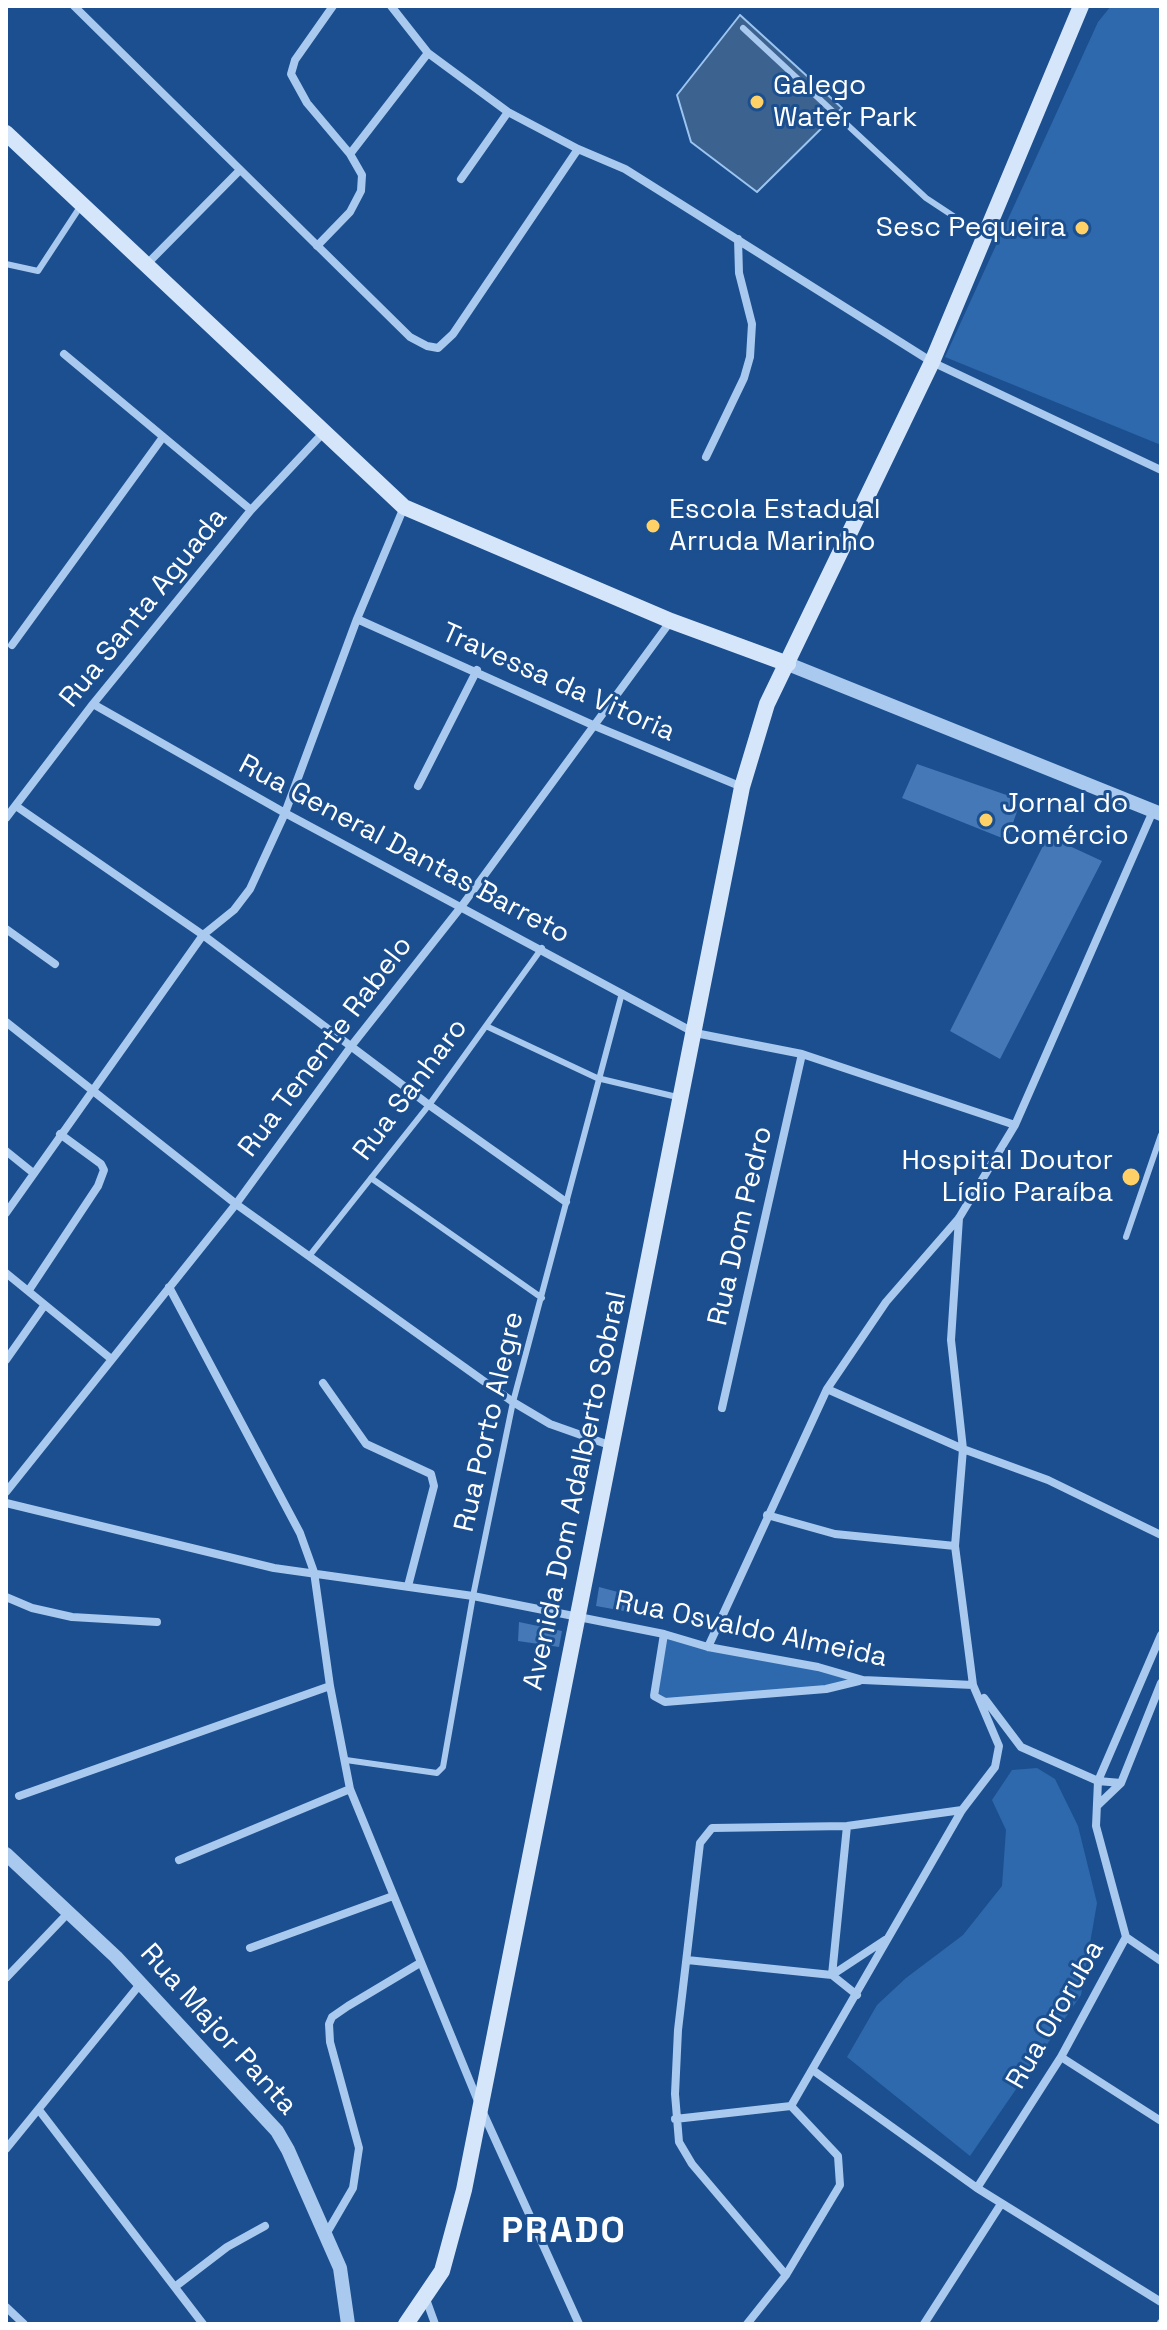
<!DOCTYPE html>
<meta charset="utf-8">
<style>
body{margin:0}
#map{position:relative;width:1167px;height:2330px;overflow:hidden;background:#1b4f8f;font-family:"Space Grotesk",sans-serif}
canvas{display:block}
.frame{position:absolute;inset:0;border:8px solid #fff;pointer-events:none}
</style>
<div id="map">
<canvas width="1167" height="2330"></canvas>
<div class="frame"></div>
</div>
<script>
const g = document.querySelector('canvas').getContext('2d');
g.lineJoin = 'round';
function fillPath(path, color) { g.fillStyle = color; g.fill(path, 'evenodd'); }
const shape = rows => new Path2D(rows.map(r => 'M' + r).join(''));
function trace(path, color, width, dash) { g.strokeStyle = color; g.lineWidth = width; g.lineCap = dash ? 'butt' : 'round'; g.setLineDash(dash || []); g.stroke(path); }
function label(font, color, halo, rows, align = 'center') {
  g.font = font + ' "Space Grotesk",sans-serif'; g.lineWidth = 6; g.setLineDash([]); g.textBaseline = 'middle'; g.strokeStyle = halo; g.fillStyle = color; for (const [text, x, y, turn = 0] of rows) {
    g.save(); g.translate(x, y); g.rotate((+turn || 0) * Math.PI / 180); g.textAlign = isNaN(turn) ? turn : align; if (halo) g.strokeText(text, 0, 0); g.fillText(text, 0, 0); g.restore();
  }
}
fillPath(shape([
 [1111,6,1161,6,1161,445,945,357,1098,22],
 [664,1634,863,1680,826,1689,660,1700,655,1689],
 [1037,1768,1055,1779,1078,1826,1097,1903,1081,1995,970,2156,847,2057,877,2005,906,1978,963,1935,1002,1886,1006,1830,992,1800,1012,1770]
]), '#2e69ad');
const water = shape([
 [740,15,842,108,757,192,691,142,677,95,740,15]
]);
fillPath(water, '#3c6290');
trace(water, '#9cc4f0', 2);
fillPath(shape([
 [917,764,1021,800,1007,840,902,798],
 [1048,836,1102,861,1000,1059,950,1031],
 [599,1587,637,1597,635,1613,596,1606],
 [519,1622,562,1631,559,1647,518,1641]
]), '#4478b7');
trace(shape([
 [743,28,926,198,982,235],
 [6,264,38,271,80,207],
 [486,1026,597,1078,677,1097],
 [371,1178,542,1298],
 [1126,1237,1161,1135],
 [310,1255,429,1105,542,948],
 [346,1760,437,1773,443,1767,473,1596,513,1402,622,993]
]), '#a9c9ee', 6);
trace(shape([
 [74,6,410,337,427,346,438,348,453,334,578,149],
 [333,6,295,60,291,74,307,103,350,154],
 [391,6,428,53,508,112,578,149,625,169,932,362,1161,470],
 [461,179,508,112],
 [317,246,350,212,361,191,362,175,350,154,428,53],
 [147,264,240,170],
 [64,354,251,510],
 [706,457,744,378,750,357,752,324,739,273,738,239],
 [357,619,595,726,742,787],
 [12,645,163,437],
 [93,704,285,813,695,1033,802,1054,1015,1125],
 [418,786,477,670],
 [16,806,203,935,429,1105,566,1202],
 [6,818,93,704,251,510,324,432],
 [6,929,55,964],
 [6,1022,236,1204,513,1402,550,1424,612,1446],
 [6,1151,32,1172],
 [6,1213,203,935,234,910,250,889,285,813,357,619,404,507],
 [6,1273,110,1358],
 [169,1287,300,1533,314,1572,330,1686,350,1789,480,2106,579,2324],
 [29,1290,98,1186,104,1170,101,1164,60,1134],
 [6,1360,44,1306],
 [323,1383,366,1444,431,1474,434,1486,408,1586],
 [827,1389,963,1449,1048,1480,1161,1535],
 [722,1408,802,1054],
 [6,1492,236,1204,352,1045,461,907,670,622],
 [6,1503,274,1568,473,1596,664,1634,708,1647,818,1667,863,1680,973,1685],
 [767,1515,835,1534,955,1546],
 [6,1597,32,1608,72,1617,157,1622],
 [664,1634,654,1696,665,1702,826,1689,859,1681],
 [708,1647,827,1389,886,1302,959,1218,1015,1125,1153,811],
 [984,1698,1021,1747,1098,1781,1121,1783],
 [19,1796,330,1686],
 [1098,1805,1121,1783,1161,1683],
 [847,1826,832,1975,857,1995],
 [179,1860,350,1789],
 [1126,1937,1161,1961],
 [250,1948,393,1896],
 [687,1960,832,1975,885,1940],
 [6,1978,70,1911],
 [1061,2057,1161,2121],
 [814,2071,977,2188,1161,2302],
 [39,2110,203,2324],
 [675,2119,791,2106,962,1810,995,1767,999,1746,973,1685,955,1546,963,1449,951,1340,959,1218],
 [6,2149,141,1983],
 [977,2188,1061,2057,1126,1937,1096,1826,1098,1781,1161,1635],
 [325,2236,353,2188,359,2148,330,2042,329,2024,332,2017,348,2006,420,1963],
 [786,2275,692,2164,679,2142,675,2094,678,2030,700,1843,712,1828,847,1826,962,1810],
 [176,2286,227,2247,265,2226],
 [426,2299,435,2324],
 [6,2307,24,2324],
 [747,2324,786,2275,840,2185,838,2156,791,2106],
 [924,2324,1001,2204],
 [1161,2324,1161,2323]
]), '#a9c9ee', 8);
trace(shape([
 [788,664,1161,814],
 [6,1854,116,1957,277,2131,288,2150,340,2268,348,2324]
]), '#a9c9ee', 14);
trace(shape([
 [6,133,404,507,671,621,788,664],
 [406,2324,442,2271,464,2190,742,787,767,704,932,362,1081,6]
]), '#d6e6fa', 16);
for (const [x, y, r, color] of [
 [757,102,8,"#ffd166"],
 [1082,228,8,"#ffd166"],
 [653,526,8,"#ffd166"],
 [986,820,8,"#ffd166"],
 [1131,1177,10,"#ffd166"]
]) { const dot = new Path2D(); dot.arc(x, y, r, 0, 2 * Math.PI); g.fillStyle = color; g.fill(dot); trace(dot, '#1b4f8f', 3); }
label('28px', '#fff', '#1b4f8f', [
 ["Galego",773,86],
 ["Water Park",773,118],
 ["Sesc Pequeira",1066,228,"right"],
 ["Escola Estadual",669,510],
 ["Arruda Marinho",669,542],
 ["Jornal do",1002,804],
 ["Comércio",1002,836],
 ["Hospital Doutor",1113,1161,"right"],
 ["Lídio Paraíba",1113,1193,"right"]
], 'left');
label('28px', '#fff', '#1b4f8f', [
 ["Rua Santa Aguada",144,608,-51],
 ["Travessa da Vitoria",558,683,24],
 ["Rua General Dantas Barreto",404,850,28],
 ["Rua Tenente Rabelo",326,1047,-53],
 ["Rua Sanharo",411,1090,-53],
 ["Rua Dom Pedro",741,1226,-77],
 ["Rua Porto Alegre",490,1422,-77],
 ["Avenida Dom Adalberto Sobral",576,1491,-78],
 ["Rua Osvaldo Almeida",751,1630,12],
 ["Rua Ororuba",1056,2015,-60],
 ["Rua Major Panta",218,2030,48]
]);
g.letterSpacing = '2px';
label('bold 36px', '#fff', '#1b4f8f', [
 ["PRADO",564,2232]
]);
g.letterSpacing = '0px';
</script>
